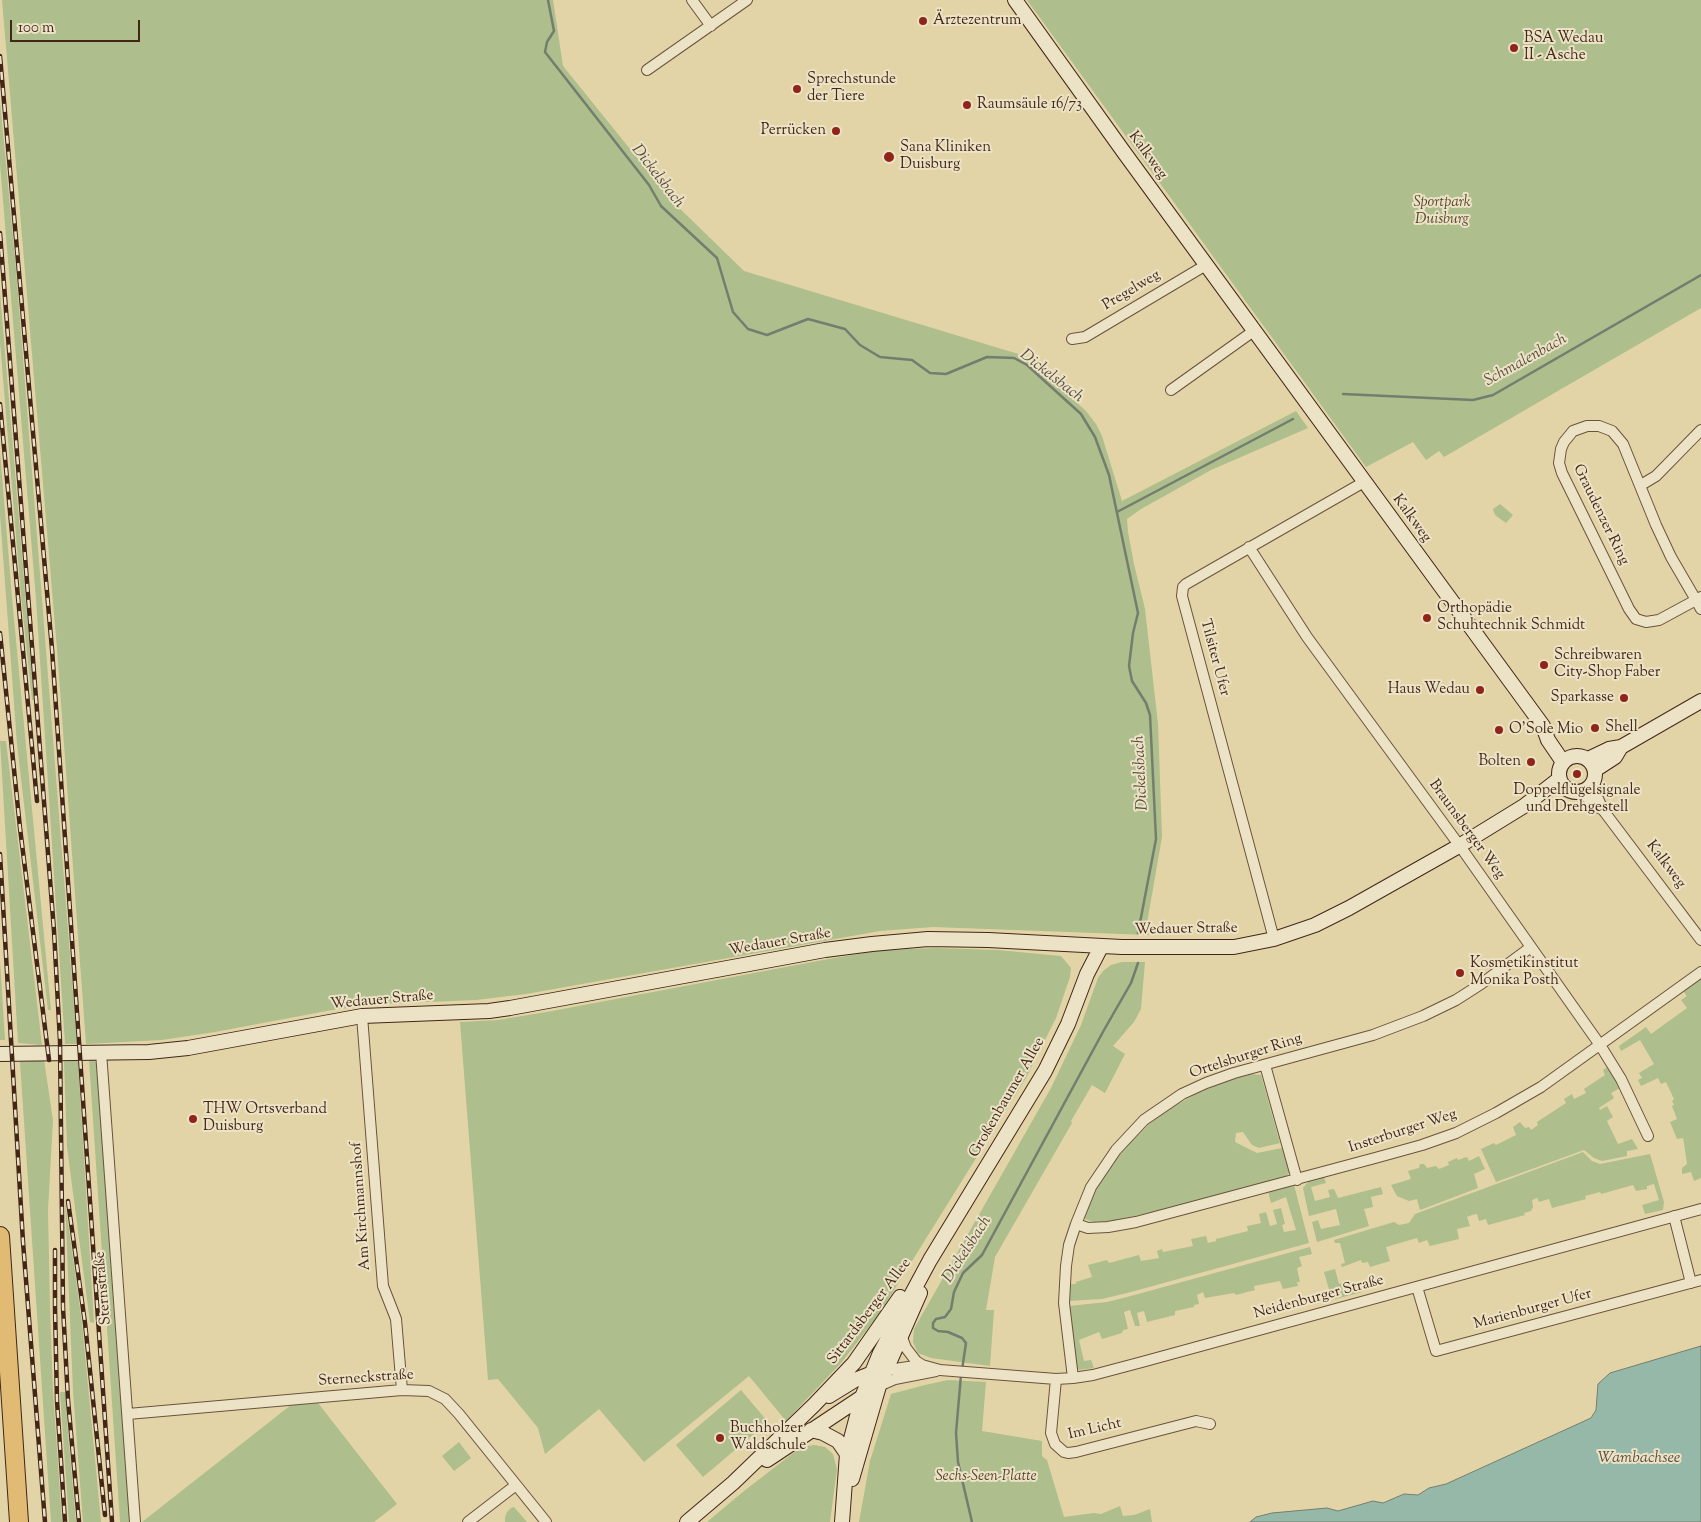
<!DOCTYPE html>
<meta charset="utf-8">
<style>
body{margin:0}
#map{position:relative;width:1701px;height:1522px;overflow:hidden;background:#e2d4a7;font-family:"Sorts Mill Goudy",serif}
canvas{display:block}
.scale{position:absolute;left:10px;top:20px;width:130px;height:22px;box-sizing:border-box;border:2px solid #432618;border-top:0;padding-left:6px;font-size:15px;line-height:18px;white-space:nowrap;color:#432618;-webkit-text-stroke:4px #ece3c6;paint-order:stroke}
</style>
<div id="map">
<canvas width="1701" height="1522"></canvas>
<div class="scale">100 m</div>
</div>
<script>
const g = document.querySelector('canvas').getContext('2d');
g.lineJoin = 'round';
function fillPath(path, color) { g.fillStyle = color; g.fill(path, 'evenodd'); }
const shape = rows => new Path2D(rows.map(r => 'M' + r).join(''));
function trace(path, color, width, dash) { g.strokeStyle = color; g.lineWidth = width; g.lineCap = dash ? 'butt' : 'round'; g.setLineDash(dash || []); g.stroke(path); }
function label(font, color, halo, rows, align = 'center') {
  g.font = font + ' "Sorts Mill Goudy",serif'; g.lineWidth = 4; g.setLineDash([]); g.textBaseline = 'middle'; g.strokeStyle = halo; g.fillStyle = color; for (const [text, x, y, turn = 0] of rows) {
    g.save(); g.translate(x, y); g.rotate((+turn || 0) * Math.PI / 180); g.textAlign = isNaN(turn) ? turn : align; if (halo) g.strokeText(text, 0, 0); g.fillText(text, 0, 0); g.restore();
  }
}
fillPath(shape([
 [2,0,553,0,563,66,651,175,663,185,667,196,744,271,1025,356,1086,411,1096,424,1102,436,1122,501,1296,411,1308,428,1211,470,1141,509,1127,519,1128,532,1134,564,1145,609,1158,724,1162,837,1147,923,1149,935,933,927,880,931,526,994,476,1000,381,1004,332,1010,215,1032,162,1040,86,1044,57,649],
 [1027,0,1701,0,1701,308,1444,457,1439,451,1426,460,1413,442,1366,467],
 [0,101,16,269,77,1044,65,1044,36,599,0,164],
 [0,292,34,700,32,700,21,596,0,342],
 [0,451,12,598,51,1010,48,1010,17,744,0,515],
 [1500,504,1513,515,1506,523,1495,515,1493,509],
 [0,741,6,741,42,1045,18,1043],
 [936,948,998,950,1061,956,1071,968,1070,977,1056,1018,1026,1078,879,1314,841,1363,786,1421,749,1376,644,1462,599,1409,545,1454,538,1428,498,1379,488,1380,460,1022,498,1020,552,1011,823,960,882,950],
 [0,960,5,1040,0,1040],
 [1122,962,1145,962,1141,1009,1134,1022,1113,1046,1125,1054,1105,1093,1092,1085,1071,1121,1072,1123,995,1257,986,1310,994,1310,990,1366,931,1358,918,1353,913,1342,914,1329,1051,1088,1081,1025,1098,978,1103,971,1111,965],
 [1701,978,1701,1178,1694,1181,1691,1172,1682,1174,1682,1168,1687,1164,1684,1143,1683,1138,1677,1139,1670,1122,1677,1119,1672,1106,1674,1105,1672,1101,1674,1099,1666,1082,1661,1084,1658,1078,1641,1086,1638,1080,1642,1078,1639,1073,1654,1064,1640,1040,1621,1051,1619,1046,1646,1027,1651,1034,1687,1008,1681,1000,1687,996,1683,991],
 [44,1060,53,1120,48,1210,50,1308,53,1392,62,1522,51,1522,20,1062],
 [89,1060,94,1060,98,1065,131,1522,120,1522],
 [64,1061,78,1061,94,1323,90,1322,67,1147],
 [1608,1067,1620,1088,1611,1093,1614,1098,1599,1108,1600,1110,1607,1106,1613,1117,1607,1121,1618,1144,1632,1139,1638,1149,1627,1151,1627,1156,1602,1161,1594,1158,1584,1150,1496,1182,1481,1149,1494,1143,1496,1145,1516,1135,1513,1127,1520,1122,1525,1128,1529,1127,1531,1130,1538,1125,1537,1122,1566,1103,1564,1099,1572,1094,1574,1099,1586,1093,1584,1089,1605,1075,1603,1070],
 [1251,1074,1261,1075,1280,1143,1259,1148,1252,1145,1243,1132,1236,1133,1235,1142,1257,1153,1282,1148,1284,1149,1290,1171,1286,1177,1162,1210,1111,1221,1094,1222,1085,1219,1085,1214,1097,1188,1108,1169,1129,1144,1149,1124,1171,1108,1196,1094,1223,1082],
 [1583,1152,1592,1161,1600,1164,1650,1154,1664,1202,1663,1210,1645,1214,1642,1205,1659,1200,1654,1184,1647,1186,1647,1189,1636,1191,1633,1185,1601,1194,1600,1192,1585,1196,1586,1199,1552,1208,1549,1199,1539,1202,1537,1198,1532,1200,1533,1207,1531,1211,1524,1213,1525,1215,1488,1225,1486,1219,1479,1221,1477,1214,1472,1215,1467,1217,1470,1226,1457,1229,1459,1239,1430,1246,1427,1240,1419,1243,1417,1238,1386,1247,1390,1261,1370,1267,1368,1262,1362,1263,1361,1260,1342,1267,1341,1264,1345,1263,1340,1243,1335,1243,1334,1240,1394,1222,1399,1225,1409,1223,1415,1214],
 [1479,1156,1485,1169,1474,1174,1478,1188,1420,1210,1417,1199,1409,1201,1397,1196,1391,1185,1411,1179,1408,1171,1419,1168,1420,1164,1424,1164,1427,1168,1436,1166,1439,1169,1449,1165,1448,1162,1457,1158,1458,1160,1467,1157,1469,1161],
 [1324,1177,1326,1183,1311,1187,1315,1201,1330,1197,1328,1190,1334,1189,1338,1198,1381,1187,1383,1194,1371,1197,1373,1207,1364,1209,1369,1226,1317,1242,1312,1222,1318,1220,1321,1229,1340,1225,1336,1209,1309,1216,1303,1188,1309,1181],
 [1294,1185,1309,1243,1131,1292,1102,1299,1068,1301,1069,1284,1076,1284,1076,1282,1092,1277,1088,1265,1107,1260,1109,1263,1139,1255,1141,1261,1159,1258,1157,1251,1162,1249,1163,1252,1193,1246,1191,1239,1206,1236,1208,1243,1216,1241,1216,1239,1248,1231,1247,1226,1261,1223,1259,1214,1266,1212,1270,1226,1277,1224,1273,1210,1281,1208,1285,1224,1282,1225,1284,1232,1296,1230,1286,1197,1271,1203,1268,1191],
 [65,1201,82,1323,101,1522,83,1522,73,1391],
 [1310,1247,1312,1254,1299,1257,1302,1266,1297,1268,1300,1282,1297,1282,1298,1286,1283,1289,1280,1281,1254,1286,1255,1290,1236,1295,1234,1293,1205,1298,1203,1292,1197,1295,1199,1304,1194,1305,1194,1307,1175,1311,1175,1315,1147,1322,1144,1311,1137,1313,1140,1326,1135,1326,1130,1310,1124,1312,1128,1329,1123,1330,1122,1333,1102,1339,1099,1332,1079,1340,1084,1361,1091,1360,1094,1368,1079,1370,1076,1367,1069,1306,1107,1302,1127,1297],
 [1335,1269,1339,1284,1349,1281,1350,1286,1360,1283,1362,1292,1332,1300,1324,1272],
 [948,1380,986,1382,982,1431,1042,1441,1042,1456,1047,1460,1064,1517,1094,1513,1101,1514,1120,1506,1123,1516,1134,1515,1150,1509,1152,1522,859,1522,870,1461,891,1394,925,1385],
 [741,1390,768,1422,703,1477,676,1445],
 [60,1392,66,1392,67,1422,76,1522,69,1522],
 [318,1403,397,1504,374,1522,142,1522,291,1405],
 [459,1442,471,1458,454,1471,442,1456],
 [814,1445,825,1447,833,1454,837,1469,830,1522,707,1522,744,1491,801,1447],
 [514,1507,527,1522,505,1522,505,1517,507,1512,511,1508]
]), '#aebe8c');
const water = shape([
 [1701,1346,1701,1522,1250,1522,1256,1517,1272,1513,1327,1508,1338,1511,1373,1501,1383,1503,1404,1494,1418,1495,1429,1488,1446,1484,1591,1418,1596,1410,1598,1384,1610,1373,1701,1346]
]);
fillPath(water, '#95b8a9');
trace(water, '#747e6f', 1);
trace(shape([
 [548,0,554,31,547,42,545,52,649,185,661,206,717,258,733,312,748,329,767,335,808,319,845,329,860,345,880,357,912,360,930,373,946,374,987,357,1014,358,1027,365,1081,414,1095,437,1109,475,1138,613,1133,633,1129,666,1132,681,1146,703,1150,715,1156,839,1138,933],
 [1343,394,1473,400,1493,395,1701,275],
 [1117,512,1293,419],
 [962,1370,966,1343,962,1338,948,1332,938,1331,933,1328,933,1323,936,1319,945,1317,951,1309,954,1292,963,1273,982,1255,1104,1030,1131,983,1138,963],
 [961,1375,956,1433,958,1462,972,1522]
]), '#747e6f', 2.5);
const street = shape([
 [692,0,711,26],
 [647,70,747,0],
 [1072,339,1085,337,1206,265],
 [1171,390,1255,330],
 [1641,485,1656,476,1701,430],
 [1249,547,1307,637,1462,849,1600,1045,1621,1079,1648,1136],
 [1701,597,1696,600,1659,620,1646,622,1636,619,1629,609,1562,473,1559,463,1561,449,1564,442,1573,431,1587,426,1599,426,1612,431,1623,444,1656,525,1671,557,1696,600,1701,609],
 [1592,785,1603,810,1701,940],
 [1582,792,1595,806,1603,810],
 [1274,939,1182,596,1183,587,1186,584,1364,482],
 [362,1016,383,1286,396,1319,402,1390],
 [101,1052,135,1522],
 [1265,1065,1297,1180],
 [1674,1216,1691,1283],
 [1076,1224,1088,1228,1108,1227,1136,1222,1375,1158,1422,1145,1456,1133,1496,1113,1541,1087,1701,972],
 [1417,1287,1436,1351,1701,1280],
 [901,1335,906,1348,916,1361,922,1365,940,1370,1056,1379,1073,1378,1093,1375,1142,1362,1701,1209],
 [881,1371,922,1365],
 [1073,1378,1064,1303,1066,1266,1069,1245,1076,1224,1091,1187,1116,1150,1144,1120,1182,1094,1206,1083,1234,1073,1373,1035,1423,1016,1456,1000,1481,984,1531,947],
 [1056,1379,1051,1433,1055,1444,1064,1452,1068,1453,1076,1452,1196,1421,1210,1424],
 [879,1386,895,1379,936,1371],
 [128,1414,402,1390,429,1391,445,1399,459,1414,546,1522],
 [468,1522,516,1485]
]);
const secondary = shape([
 [1015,0,1123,151,1543,726,1548,740,1563,762],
 '1559 774a18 18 0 1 1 36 0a18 18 0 1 1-36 0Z',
 [1588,759,1609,749,1621,747,1701,701],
 [1595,770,1615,757,1621,747],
 [0,1054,149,1052,188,1048,362,1016,489,1011,510,1008,825,950,872,944,928,939,988,940,1122,947,1234,947,1274,939,1315,925,1349,908,1459,846,1524,806,1559,779],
 [829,1396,855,1380,870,1374],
 [811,1430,823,1433,838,1441,847,1454],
 [767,1460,865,1395],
 [852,1479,879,1386,920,1293],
 [687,1522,733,1483,814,1405,854,1363,900,1297],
 [842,1522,847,1454,862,1397,880,1353,930,1260,1045,1071,1068,1024,1087,974,1101,947]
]);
const highway = shape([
 [0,1236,19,1522]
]);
trace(street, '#6b523c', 12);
trace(secondary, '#432618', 16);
trace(highway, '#432618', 20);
trace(street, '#ece3c6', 10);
trace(secondary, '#ece3c6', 14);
trace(highway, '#e1ba74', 18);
const rail = shape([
 [0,56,52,649,112,1522],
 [0,233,54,931,60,1041,63,1307,68,1400,79,1522],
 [0,404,37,801],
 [0,633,20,828,49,1060],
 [0,854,23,1242,45,1522],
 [68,1201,85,1323,105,1515],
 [55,1250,55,1308,57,1401,65,1522]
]);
trace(rail, '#432618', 4.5);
trace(rail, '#ece3c6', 2.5, [8]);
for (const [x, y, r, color] of [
 [923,21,5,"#8f2418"],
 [1514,48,5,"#8f2418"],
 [797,89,5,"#8f2418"],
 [967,105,5,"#8f2418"],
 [836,131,5,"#8f2418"],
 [889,157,6,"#8f2418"],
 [1427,618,5,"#8f2418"],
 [1544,665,5,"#8f2418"],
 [1480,690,5,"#8f2418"],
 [1624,698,5,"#8f2418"],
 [1595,728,5,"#8f2418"],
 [1499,730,5,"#8f2418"],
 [1531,762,5,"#8f2418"],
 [1577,774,5,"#8f2418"],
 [1460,973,5,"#8f2418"],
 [193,1119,5,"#8f2418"],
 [720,1438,5,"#8f2418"]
]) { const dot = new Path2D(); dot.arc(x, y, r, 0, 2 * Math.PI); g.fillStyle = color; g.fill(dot); trace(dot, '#ece3c6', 2); }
label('15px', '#432618', '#ece3c6', [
 ["Ärztezentrum",933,21],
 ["BSA Wedau",1524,39],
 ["II - Asche",1524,56],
 ["Sprechstunde",807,80],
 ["der Tiere",807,97],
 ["Raumsäule 16/73",977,105],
 ["Perrücken",826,131,"right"],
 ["Sana Kliniken",900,148],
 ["Duisburg",900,165],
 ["Orthopädie",1437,609],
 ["Schuhtechnik Schmidt",1437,626],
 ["Schreibwaren",1554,656],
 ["City-Shop Faber",1554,673],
 ["Haus Wedau",1470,690,"right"],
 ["Sparkasse",1614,698,"right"],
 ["Shell",1605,728],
 ["O'Sole Mio",1509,730],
 ["Bolten",1521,762,"right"],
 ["Doppelflügelsignale",1577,791,"center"],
 ["und Drehgestell",1577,808,"center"],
 ["Kosmetikinstitut",1470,964],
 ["Monika Posth",1470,981],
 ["THW Ortsverband",203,1110],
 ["Duisburg",203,1127],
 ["Buchholzer",730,1429],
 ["Waldschule",730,1446]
], 'left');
label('15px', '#432618', '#ece3c6', [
 ["Kalkweg",1147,156,54],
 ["Pregelweg",1132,291,-31],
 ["Graudenzer Ring",1600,515,64],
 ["Kalkweg",1411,519,54],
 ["Tilsiter Ufer",1214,658,75],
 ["Braunsberger Weg",1466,830,54],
 ["Kalkweg",1665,865,53],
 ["Wedauer Straße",1186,930,-1],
 ["Wedauer Straße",780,943,-10],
 ["Wedauer Straße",382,1001,-5],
 ["Ortelsburger Ring",1246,1057,-18],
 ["Großenbaumer Allee",1008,1098,-60],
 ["Insterburger Weg",1403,1132,-18],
 ["Am Kirchmannshof",362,1206,-94],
 ["Sternstraße",104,1288,-95],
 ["Neidenburger Straße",1319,1298,-15],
 ["Marienburger Ufer",1533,1310,-15],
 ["Sittardsberger Allee",870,1312,-53],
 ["Sterneckstraße",366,1379,-4],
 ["Im Licht",1095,1430,-13]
]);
label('italic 15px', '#58442f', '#ece3c6', [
 ["Sportpark",1442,203],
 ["Duisburg",1442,220],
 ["Sechs-Seen-Platte",986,1477]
]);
label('italic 16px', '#584a3c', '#ece3c6', [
 ["Dickelsbach",657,177,52],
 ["Schmalenbach",1526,361,-29],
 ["Dickelsbach",1051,377,38],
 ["Dickelsbach",1142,773,-93],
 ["Dickelsbach",968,1250,-57],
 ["Wambachsee",1639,1459]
]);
</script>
